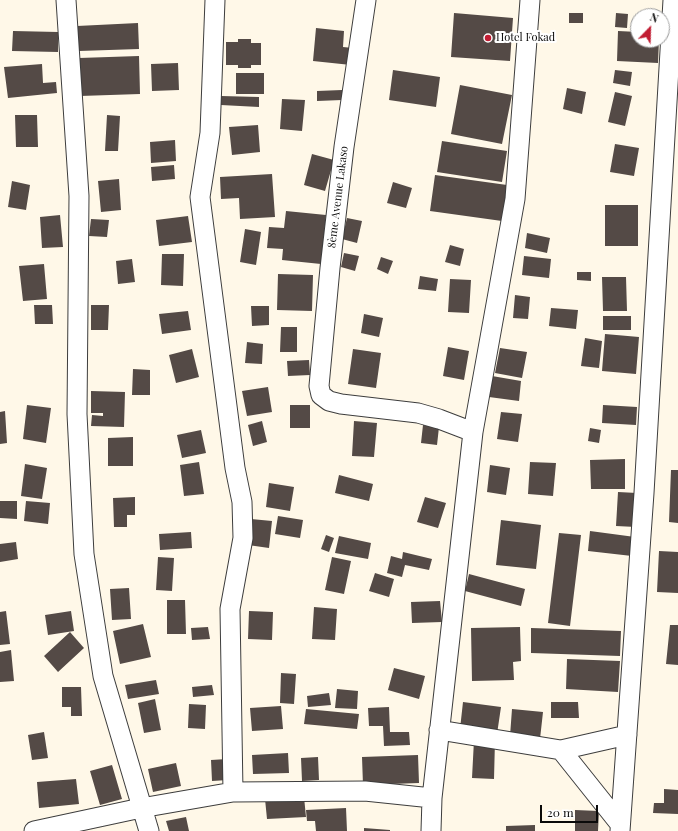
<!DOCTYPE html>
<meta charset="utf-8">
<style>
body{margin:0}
#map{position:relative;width:678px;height:831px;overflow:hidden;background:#fff8e8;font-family:"Playfair Display",serif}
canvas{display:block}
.north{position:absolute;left:630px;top:8px;width:40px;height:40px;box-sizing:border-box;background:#fff;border:1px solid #9d9d9d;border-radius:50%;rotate:23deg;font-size:11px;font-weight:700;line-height:16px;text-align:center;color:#0a0a0a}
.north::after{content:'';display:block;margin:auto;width:14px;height:18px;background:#c11c32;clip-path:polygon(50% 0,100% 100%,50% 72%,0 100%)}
.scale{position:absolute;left:540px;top:805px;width:58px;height:18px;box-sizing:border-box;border:2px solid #0a0a0a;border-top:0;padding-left:5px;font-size:12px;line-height:14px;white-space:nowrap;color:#0a0a0a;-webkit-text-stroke:3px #fff;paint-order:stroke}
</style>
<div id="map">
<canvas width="678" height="831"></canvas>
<div class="north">N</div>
<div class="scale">20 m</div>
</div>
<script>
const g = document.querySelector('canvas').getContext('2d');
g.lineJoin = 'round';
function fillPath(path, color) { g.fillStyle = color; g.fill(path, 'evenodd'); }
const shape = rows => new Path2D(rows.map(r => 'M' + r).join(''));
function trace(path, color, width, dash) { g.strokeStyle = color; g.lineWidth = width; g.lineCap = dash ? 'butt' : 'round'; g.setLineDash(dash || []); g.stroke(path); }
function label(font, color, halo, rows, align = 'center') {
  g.font = font + ' "Playfair Display",serif'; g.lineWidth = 4; g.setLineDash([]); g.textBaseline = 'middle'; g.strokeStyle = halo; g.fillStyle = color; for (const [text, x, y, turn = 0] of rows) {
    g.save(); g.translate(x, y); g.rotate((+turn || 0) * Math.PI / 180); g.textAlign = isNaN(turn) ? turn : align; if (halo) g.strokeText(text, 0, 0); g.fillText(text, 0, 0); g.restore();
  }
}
fillPath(shape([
 [454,13,513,18,510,61,451,57],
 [569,13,583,13,583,23,569,23],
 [616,13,628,14,627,28,615,27],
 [138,23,139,49,79,51,77,26],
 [316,28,344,31,343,47,353,48,351,65,313,61],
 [13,31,58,32,58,52,12,51],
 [618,31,638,32,638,40,659,40,658,63,617,61],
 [238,39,251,39,251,43,261,43,261,65,251,65,251,68,238,68,238,65,226,65,226,42,238,42],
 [139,56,140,94,80,96,79,58],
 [178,63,179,90,152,91,151,64],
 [42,64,43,83,56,82,57,93,8,98,4,67],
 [393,70,440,77,436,107,389,100],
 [615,70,632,72,630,86,613,83],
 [236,73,264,73,264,94,236,94],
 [460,85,512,95,502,144,451,134],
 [567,88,586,92,582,114,563,109],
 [342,90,342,100,317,101,317,91],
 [615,92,632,96,625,126,608,122],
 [221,96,259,97,259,107,221,105],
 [282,99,305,100,302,131,280,129],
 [15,115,37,115,38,147,16,147],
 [107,115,120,116,118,151,105,151],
 [258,125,260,152,232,155,229,127],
 [175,140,176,161,151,163,150,142],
 [442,141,507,151,502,182,437,172],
 [615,144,639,148,634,176,610,172],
 [312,154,334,160,325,191,304,185],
 [174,165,175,179,152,181,151,167],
 [272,174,275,217,240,219,239,198,221,199,220,177],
 [435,175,507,185,502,221,430,211],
 [119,179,121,210,101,212,98,181],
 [12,181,30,185,26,210,8,207],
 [393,182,412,188,406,208,387,203],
 [605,205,638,205,638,246,605,246],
 [286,211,326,215,321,264,282,260,283,249,267,248,269,227,284,228],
 [60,215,63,247,42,248,40,217],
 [188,216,192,242,159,246,156,220],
 [347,218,362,221,357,243,342,239],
 [91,219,109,220,107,237,89,236],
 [245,229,261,232,256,265,240,262],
 [527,233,550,238,547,253,525,248],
 [450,245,464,249,460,266,445,262],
 [344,253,359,256,355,271,341,267],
 [162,254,184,254,183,286,161,285],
 [524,256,551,259,549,278,522,275],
 [381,257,393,261,388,274,377,269],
 [132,259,135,282,118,284,116,261],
 [44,264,47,299,23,301,19,266],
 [577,272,591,272,591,281,577,280],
 [278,274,313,275,312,311,277,310],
 [420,276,438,279,436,291,418,289],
 [602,277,626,277,627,311,603,311],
 [450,279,471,280,469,313,448,312],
 [515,295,530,297,528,319,513,318],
 [34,305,52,305,53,324,35,324],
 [91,305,109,305,108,330,91,330],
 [251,306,269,306,269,325,252,326],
 [551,308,578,310,576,329,549,326],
 [188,311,191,330,162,334,159,314],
 [364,314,383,318,379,337,361,333],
 [603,316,631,316,631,330,603,330],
 [281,327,297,327,297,352,280,352],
 [605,334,639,337,636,374,602,371],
 [585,338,602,341,599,368,581,366],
 [247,342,263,344,262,364,245,363],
 [448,347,469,351,464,380,443,376],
 [500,348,527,352,522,378,495,373],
 [192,349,199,377,176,383,169,355],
 [353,349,381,353,376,388,348,384],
 [309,360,310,375,288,376,287,361],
 [133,369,150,370,150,395,132,395],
 [492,376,521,381,519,401,489,397],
 [268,387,272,412,247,416,242,391],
 [91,391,125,392,124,427,91,426,92,415,103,416,103,413,91,413],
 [27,405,51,408,46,443,23,439],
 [290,405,310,405,310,428,290,428],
 [603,405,637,407,636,425,602,423],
 [5,411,7,443,0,444,0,412],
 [501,412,522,414,518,442,497,439],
 [262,421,267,442,253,446,248,425],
 [354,421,377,423,374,457,352,456],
 [423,425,439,427,437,445,421,443],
 [590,428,601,430,599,443,588,441],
 [201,430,206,453,182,458,177,435],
 [133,437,133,466,108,466,108,438],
 [625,459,625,489,591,489,590,460],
 [199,462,204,494,184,496,180,465],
 [530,462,556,463,553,496,528,494],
 [25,464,47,468,42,499,21,496],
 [490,465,510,468,506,495,487,492],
 [671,470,678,470,678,523,669,522],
 [339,475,373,484,369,501,335,493],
 [269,483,294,487,290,511,266,507],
 [618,492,637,493,636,527,616,526],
 [135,497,135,515,127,515,127,527,114,527,113,498],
 [425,497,446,503,438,528,417,522],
 [0,501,17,501,17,519,0,518],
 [26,501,50,503,48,524,24,521],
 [278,516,303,520,300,538,275,534],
 [251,519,272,521,269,548,248,545],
 [501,520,541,525,536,569,496,565],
 [590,531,635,537,632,556,588,551],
 [191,532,192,548,160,550,159,534],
 [559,533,581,535,570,626,548,623],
 [326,535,334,538,329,552,321,549],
 [339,536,371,543,368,559,335,553],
 [16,542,18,559,0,562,0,544],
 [659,551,678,552,678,593,657,592],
 [403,552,432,559,429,570,405,565,402,577,387,573,391,556,402,559],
 [158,557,174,558,172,591,156,590],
 [332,557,351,561,344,594,325,590],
 [375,573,394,579,389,597,369,591],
 [469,574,525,589,521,606,465,591],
 [129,588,131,619,112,620,110,589],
 [167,600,185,600,186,634,167,634],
 [440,601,442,622,412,623,411,602],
 [314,607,337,609,335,640,312,639],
 [6,611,10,644,0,645,0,612],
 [71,611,74,631,48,635,45,615],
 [249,611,273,612,272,640,248,639],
 [143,624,151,657,120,664,113,631],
 [670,625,678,625,678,665,666,664],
 [208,627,210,639,192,640,191,628],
 [520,627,521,661,513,662,514,680,472,681,471,628],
 [531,628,621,631,620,656,531,653],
 [70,632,84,648,58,672,44,656],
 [11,650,14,681,0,682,0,652],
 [567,659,620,661,618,692,566,689],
 [394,668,425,676,419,699,388,690],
 [281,673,296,674,294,704,280,703],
 [156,680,159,694,128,699,125,685],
 [212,685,214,695,193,697,192,687],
 [62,687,81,687,82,716,71,716,71,707,62,707],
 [337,689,358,691,357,709,335,708],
 [329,693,331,705,308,707,307,696],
 [155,699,161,730,144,733,138,703],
 [463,702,501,707,497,734,460,729],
 [551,702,578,702,579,718,551,718],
 [189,704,206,705,205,729,188,728],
 [281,706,283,729,252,731,250,708],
 [389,707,390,732,409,732,410,745,384,746,383,726,369,726,368,708],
 [306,709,359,714,357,729,304,724],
 [512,709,543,712,540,739,510,736],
 [44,732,48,758,32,760,28,735],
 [474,740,495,740,494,779,472,778],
 [288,753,289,773,253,774,252,755],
 [418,755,419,783,363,785,362,757],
 [318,757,319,780,302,781,301,758],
 [227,759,228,780,212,781,211,760],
 [176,763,181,786,153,792,148,769],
 [112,765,122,799,100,805,90,771],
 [76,779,79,804,39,808,37,782],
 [664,789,678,790,678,814,653,813,654,803,664,803],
 [304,797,306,817,267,819,265,799],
 [346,808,347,831,316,831,315,821,307,821,306,810],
 [575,810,599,811,598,831,575,831],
 [186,817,189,831,169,831,166,821],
 [535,825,535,831,506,831,506,826],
 [364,828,390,830,390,831,364,831]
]), '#544a46');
const minor = shape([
 [66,0,79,196,77,414,84,554,103,676,149,831],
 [215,0,210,133,200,197,235,468,242,502,243,538,230,609,233,792],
 [366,0,344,147,330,268,319,386,321,395,329,401,341,404,418,413,439,419,473,432],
 [439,730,561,750,627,735],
 [561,750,620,824],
 [34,831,141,808,233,792,365,791,432,798],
 [431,831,432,798,473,432,515,199,530,0],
 [620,831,644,493,673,0]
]);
trace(minor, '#3d3d3d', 21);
trace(minor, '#fff', 19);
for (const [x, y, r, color] of [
 [488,38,4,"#c11c32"]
]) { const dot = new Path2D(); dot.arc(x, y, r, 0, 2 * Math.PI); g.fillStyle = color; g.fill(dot); trace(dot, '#fff', 1.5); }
label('11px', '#0a0a0a', '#fff', [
 ["Hotel Fokad",496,38]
], 'left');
label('11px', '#0a0a0a', '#fff', [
 ["8ème Avenue Lakaso",338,197,-83]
]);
</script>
